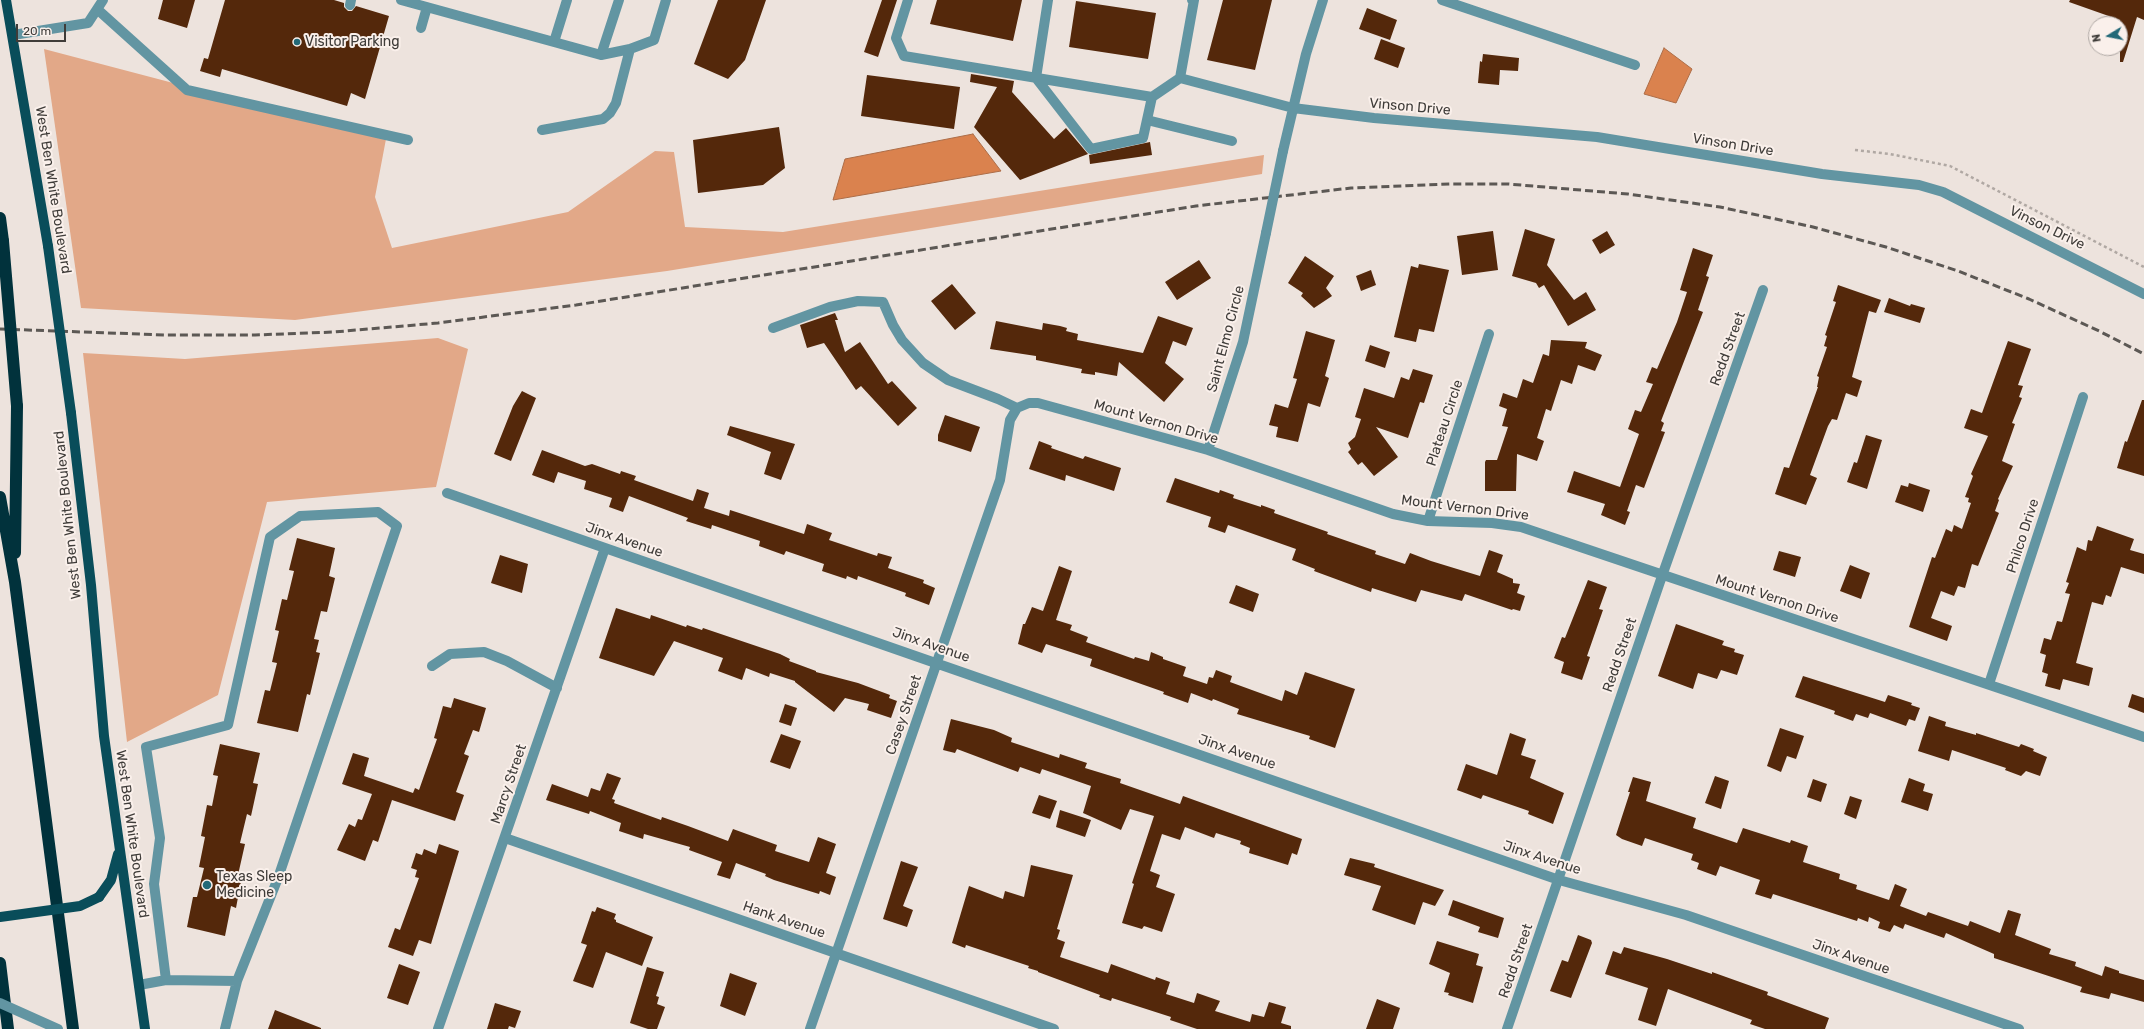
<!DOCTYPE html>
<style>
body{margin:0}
#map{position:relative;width:2144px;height:1029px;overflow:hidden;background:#ede3dd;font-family:Rubik,sans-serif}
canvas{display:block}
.north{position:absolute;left:2088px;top:16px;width:40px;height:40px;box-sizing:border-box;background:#faf0eb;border:1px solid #afa8a4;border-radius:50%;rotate:260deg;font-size:11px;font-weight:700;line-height:16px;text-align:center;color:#3f3c39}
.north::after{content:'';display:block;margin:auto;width:14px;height:18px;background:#236978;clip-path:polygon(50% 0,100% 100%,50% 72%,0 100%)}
.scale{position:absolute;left:16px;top:24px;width:50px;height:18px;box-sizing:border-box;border:2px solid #3f3c39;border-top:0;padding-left:5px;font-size:12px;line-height:14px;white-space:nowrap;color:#3f3c39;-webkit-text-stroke:3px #faf0eb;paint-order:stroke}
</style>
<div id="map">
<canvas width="2144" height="1029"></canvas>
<div class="north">N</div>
<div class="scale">20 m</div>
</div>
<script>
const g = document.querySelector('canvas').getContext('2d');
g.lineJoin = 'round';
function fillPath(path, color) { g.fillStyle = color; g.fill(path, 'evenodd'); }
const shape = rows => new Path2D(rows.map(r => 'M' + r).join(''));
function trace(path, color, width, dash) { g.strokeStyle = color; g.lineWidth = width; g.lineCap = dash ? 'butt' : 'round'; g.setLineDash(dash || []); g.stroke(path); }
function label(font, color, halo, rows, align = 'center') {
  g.font = font + ' Rubik,sans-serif'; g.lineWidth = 4; g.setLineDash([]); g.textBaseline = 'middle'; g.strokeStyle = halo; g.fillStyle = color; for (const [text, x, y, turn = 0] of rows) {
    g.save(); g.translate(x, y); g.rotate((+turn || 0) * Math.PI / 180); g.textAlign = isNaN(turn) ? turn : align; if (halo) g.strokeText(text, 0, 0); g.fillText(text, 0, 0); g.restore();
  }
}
fillPath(shape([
 [44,49,386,139,375,197,392,248,568,212,655,151,674,152,685,227,783,232,1264,155,1262,174,667,271,295,320,81,308],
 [438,338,468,349,436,487,267,502,218,695,127,742,83,353,185,359]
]), '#e2a888');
const water = shape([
 [1664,48,1692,69,1676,103,1644,94,1664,48],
 [973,134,1001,171,833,200,845,159,973,134]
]);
fillPath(water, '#da824e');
trace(water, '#ac6d48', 1);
fillPath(shape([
 [163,0,195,0,187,28,158,19],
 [225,0,334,0,344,3,344,7,348,11,352,11,356,6,389,16,365,99,351,93,347,106,222,69,220,77,200,71,204,58,208,59],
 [718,0,766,0,745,60,728,79,694,64],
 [882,0,897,0,878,57,864,52],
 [937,0,1022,0,1013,41,930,24],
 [1223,0,1272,0,1255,70,1207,60],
 [2070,0,2144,0,2144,20,2137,17,2123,62,2120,62,2120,20,2069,2],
 [1076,1,1156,13,1148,59,1069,47],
 [1367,8,1397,20,1390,40,1359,29],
 [1381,39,1405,48,1398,68,1374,59],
 [1483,54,1519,58,1518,71,1500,70,1499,85,1478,83,1480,61,1482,62],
 [971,74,1014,81,1012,92,1054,139,1066,128,1088,154,1020,180,974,127,997,87,970,82],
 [867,75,960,87,954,129,861,116],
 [779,127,785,168,763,185,698,193,693,140],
 [1150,142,1152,155,1090,164,1089,155],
 [1525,229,1555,239,1547,265,1574,300,1586,292,1596,310,1568,326,1544,285,1539,288,1536,283,1512,276],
 [1493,231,1498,270,1462,275,1457,236],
 [1607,231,1615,245,1600,254,1592,240],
 [1693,248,1713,255,1706,276,1709,277,1698,310,1703,312,1661,421,1664,423,1661,431,1665,432,1644,488,1636,485,1627,511,1630,512,1625,525,1601,515,1605,504,1567,492,1574,471,1620,487,1639,434,1628,429,1635,410,1641,412,1653,384,1646,382,1652,367,1657,369,1677,322,1687,292,1680,290],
 [1305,256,1334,276,1326,288,1332,296,1314,308,1301,296,1303,293,1288,283],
 [1199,260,1211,278,1177,300,1165,282],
 [1419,264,1449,270,1434,332,1419,329,1416,342,1394,337,1411,266,1418,268],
 [1371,270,1376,285,1361,291,1356,276],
 [952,284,976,313,955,330,931,301],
 [1838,285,1881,300,1876,313,1869,311,1852,377,1862,381,1857,397,1846,393,1837,420,1832,419,1828,426,1810,475,1817,478,1806,505,1775,494,1784,467,1789,468,1818,387,1817,387,1819,377,1817,376,1827,347,1824,346,1827,336,1825,335,1836,302,1833,301],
 [1889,298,1910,306,1911,304,1925,308,1920,323,1884,312],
 [835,313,838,320,835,320,845,352,860,342,888,384,892,381,917,408,898,426,861,386,856,390,824,343,807,348,800,325],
 [1158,316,1193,328,1186,346,1173,341,1165,363,1184,379,1164,402,1119,362,1117,376,1095,372,1095,375,1081,373,1082,369,1036,360,1036,356,990,349,996,321,1042,330,1043,323,1060,326,1067,328,1066,331,1078,334,1077,340,1143,353],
 [1306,331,1335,340,1325,376,1329,378,1320,407,1308,403,1298,442,1276,437,1278,427,1269,425,1275,404,1288,408,1297,379,1293,378],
 [1551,340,1587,342,1585,348,1602,355,1595,371,1578,365,1572,384,1561,380,1551,411,1546,409,1537,438,1544,441,1537,461,1517,454,1516,491,1485,491,1485,462,1486,460,1497,460,1508,427,1502,426,1507,409,1499,406,1503,393,1517,398,1523,379,1533,383,1543,354,1549,356],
 [2008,341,2031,349,2018,385,2023,386,2019,397,2022,398,2012,423,2015,424,2002,461,2013,466,1998,499,1999,500,1995,511,1999,513,1978,566,1972,564,1965,588,1958,586,1954,596,1941,591,1931,618,1952,626,1947,641,1909,627,1932,557,1935,558,1946,529,1952,532,1954,525,1962,529,1971,503,1968,502,1969,498,1965,497,1973,476,1971,474,1988,436,1964,428,1971,409,1982,413],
 [1370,345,1390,352,1385,368,1365,361],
 [1413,369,1433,375,1424,403,1420,402,1408,438,1376,427,1398,457,1374,476,1362,462,1358,465,1348,452,1351,449,1348,443,1355,437,1361,419,1355,417,1364,388,1394,398,1401,377,1409,380],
 [522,391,536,398,511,461,494,454,513,406],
 [2142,400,2144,400,2144,476,2117,468,2125,441,2127,442],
 [945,415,980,427,971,452,938,441,938,435],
 [730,426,795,444,781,480,764,474,771,452,727,435],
 [1866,435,1882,440,1867,489,1847,482,1854,462,1857,463],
 [1039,441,1052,446,1051,448,1083,459,1085,456,1121,468,1114,491,1066,475,1065,481,1029,469],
 [542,450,585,466,592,464,620,474,621,471,636,476,634,480,693,501,697,489,709,493,704,508,729,516,730,510,804,534,807,524,832,533,829,540,877,556,878,553,892,557,888,568,924,580,923,583,935,588,929,605,905,596,906,593,858,576,857,580,847,576,846,579,822,571,824,564,786,551,784,555,759,546,760,541,712,525,711,529,686,521,688,518,629,496,623,512,609,507,612,498,584,489,586,481,558,472,554,483,532,475],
 [1175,478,1219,493,1220,490,1234,495,1233,498,1261,507,1261,505,1275,510,1274,513,1328,532,1327,534,1376,551,1375,554,1405,564,1410,553,1431,561,1480,576,1489,550,1503,555,1497,572,1513,579,1513,583,1520,584,1517,593,1525,596,1520,611,1513,609,1512,610,1465,594,1462,601,1421,590,1416,602,1372,588,1371,592,1314,571,1315,569,1292,560,1296,549,1228,525,1225,533,1208,527,1211,517,1166,502],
 [1909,483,1930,490,1923,512,1895,502,1901,485,1908,487],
 [2097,526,2134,539,2130,550,2144,554,2144,574,2121,567,2111,597,2106,595,2103,605,2092,602,2076,663,2093,668,2089,686,2063,679,2060,690,2045,686,2048,674,2042,672,2046,655,2040,653,2044,638,2051,640,2057,621,2062,622,2070,594,2065,593,2069,583,2066,582,2077,547,2086,551,2088,540,2092,541],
 [297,538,335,548,329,576,335,578,327,612,321,611,314,639,319,640,316,652,320,653,310,695,307,694,298,732,257,723,265,690,270,691,277,663,272,662,279,631,275,630,282,599,287,600,294,571,289,570],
 [1779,551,1801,557,1795,577,1773,570],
 [500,555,528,564,522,593,491,583],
 [1850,565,1870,573,1861,599,1840,591],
 [1059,566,1072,571,1056,620,1072,625,1070,630,1088,637,1086,642,1134,659,1135,657,1149,661,1151,652,1163,657,1163,659,1186,667,1183,676,1207,684,1209,677,1213,678,1216,670,1232,676,1230,682,1282,701,1285,690,1297,695,1305,672,1355,689,1335,748,1309,739,1310,736,1237,714,1239,709,1213,699,1212,701,1191,693,1188,703,1163,694,1164,692,1090,666,1092,659,1046,644,1042,653,1018,644,1023,624,1025,624,1032,607,1043,611],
 [1588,580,1607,587,1599,609,1603,610,1587,656,1590,657,1582,680,1561,673,1564,662,1554,658,1562,637,1565,638],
 [1236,585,1259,594,1253,612,1229,603],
 [616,608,650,619,651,615,686,627,687,625,702,630,703,628,780,654,790,659,789,661,816,671,816,672,858,683,890,695,889,698,897,701,891,718,867,710,869,704,845,698,834,712,795,682,795,681,770,673,769,677,746,668,742,680,718,671,723,658,674,641,654,676,599,658],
 [1676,624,1724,641,1722,645,1735,649,1734,652,1744,655,1737,675,1721,670,1717,679,1698,673,1693,689,1658,676],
 [1803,676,1885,702,1888,695,1912,703,1911,705,1920,708,1915,721,1909,719,1906,726,1870,713,1868,718,1856,714,1853,721,1834,714,1835,711,1795,697],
 [2132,694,2144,698,2144,713,2128,707],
 [454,698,486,708,479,732,473,730,464,754,469,756,456,792,464,795,455,821,392,800,378,842,373,840,365,861,337,850,349,824,355,827,358,819,362,820,372,794,342,784,353,753,369,758,364,776,413,793,415,788,419,790,437,739,434,738,443,706,451,708],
 [785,704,797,708,791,726,779,722],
 [1929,716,1946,722,1945,726,1976,735,1976,733,2019,747,2021,744,2034,749,2033,751,2047,757,2040,776,2026,771,2021,776,2005,770,2006,768,1952,750,1949,761,1918,751],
 [951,719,994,730,1012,738,1011,742,1059,758,1060,754,1087,763,1085,768,1121,779,1120,783,1180,804,1183,796,1302,839,1297,855,1292,853,1288,865,1249,853,1250,848,1240,844,1241,841,1216,833,1214,838,1185,827,1180,840,1162,834,1150,871,1160,875,1156,887,1175,894,1162,932,1144,926,1142,929,1122,923,1134,884,1132,883,1154,816,1130,809,1121,830,1083,813,1091,786,1042,769,1040,774,1020,767,1018,772,957,749,955,753,943,750],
 [1780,728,1804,736,1796,759,1787,756,1781,772,1767,766],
 [1510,733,1526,739,1521,755,1536,760,1530,778,1564,793,1553,824,1528,814,1529,811,1483,795,1481,799,1457,790,1466,764,1497,775],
 [781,734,801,741,790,769,770,762],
 [220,744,260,753,253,783,258,784,251,816,247,814,240,843,245,844,238,875,242,876,236,908,231,906,225,936,187,927,193,897,197,897,204,868,199,867,205,837,201,836,207,805,212,806,218,776,213,775],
 [607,773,621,778,612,799,615,800,614,803,661,820,662,817,688,826,728,841,733,829,777,845,775,851,809,862,818,837,836,844,826,873,836,877,830,895,820,891,819,894,774,880,765,876,766,874,736,863,730,879,717,875,722,862,689,850,690,847,644,834,643,839,619,831,621,823,590,811,589,814,546,800,552,784,588,797,591,788,600,791],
 [1715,776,1729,781,1721,809,1705,803],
 [1633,777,1651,782,1646,801,1696,818,1693,828,1737,843,1743,828,1790,843,1791,840,1808,846,1803,862,1840,874,1839,879,1857,885,1856,889,1889,900,1895,884,1907,889,1900,906,1926,916,1928,912,1968,926,1970,921,2000,933,2008,910,2021,914,2015,935,2051,949,2049,954,2076,962,2075,966,2102,976,2105,966,2119,971,2119,973,2144,980,2144,1002,2111,993,2109,999,2080,992,2082,987,1994,958,1994,954,1946,933,1944,938,1905,924,1903,929,1894,925,1890,932,1878,928,1880,922,1869,917,1868,922,1858,918,1857,921,1773,894,1771,899,1755,894,1760,880,1720,866,1716,876,1697,869,1699,863,1691,860,1693,854,1645,838,1642,846,1622,839,1616,835,1630,792,1628,792],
 [1909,778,1925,784,1923,791,1933,794,1928,811,1901,802],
 [1813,779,1827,784,1821,802,1807,797],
 [1039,795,1057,801,1050,819,1032,813],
 [1850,796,1862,800,1856,819,1844,814],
 [1060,810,1091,820,1085,837,1056,827],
 [439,844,459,851,431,944,419,940,413,956,388,947,395,928,400,930,419,878,415,877,417,870,411,868,416,853,422,855,424,849,436,854],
 [1350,858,1375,864,1374,867,1444,890,1435,906,1423,902,1415,925,1372,910,1381,886,1344,875],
 [901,861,918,867,903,906,913,910,907,927,883,919],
 [1031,865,1073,875,1057,929,1060,930,1057,939,1065,942,1060,957,1108,973,1111,964,1155,980,1156,977,1170,982,1166,994,1194,1003,1197,993,1220,1001,1215,1011,1250,1022,1252,1014,1264,1017,1269,1002,1286,1007,1281,1023,1291,1026,1291,1029,1197,1029,1170,1020,1171,1017,1112,998,1111,1001,1099,997,1100,995,1038,972,1038,971,1028,968,1029,966,966,945,965,948,952,943,969,886,1003,899,1005,891,1024,897],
 [1453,900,1504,918,1498,938,1478,932,1480,927,1448,915],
 [597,907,616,914,614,919,616,920,616,922,653,937,642,966,606,952,593,988,573,981,587,945,581,943,592,911,595,912],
 [1578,935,1591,940,1592,943,1571,998,1550,991,1562,960,1568,962],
 [1437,941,1479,954,1476,965,1483,967,1473,1003,1448,995,1449,993,1444,992,1450,973,1429,964],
 [1624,947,1667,959,1712,974,1712,972,1768,992,1767,995,1829,1018,1825,1029,1765,1029,1750,1024,1752,1020,1668,989,1656,1026,1638,1020,1648,988,1605,974,1613,951,1621,954],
 [399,964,420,972,408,1005,387,998],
 [647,967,664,972,656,996,659,997,657,1004,665,1007,657,1029,648,1029,630,1023],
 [730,973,757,983,745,1016,720,1006],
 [1377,999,1400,1008,1393,1029,1366,1029],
 [495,1003,521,1011,515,1028,509,1026,508,1029,487,1029],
 [275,1010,321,1028,321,1029,268,1029]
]), '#54280b');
trace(shape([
 [1855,150,1890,154,1950,166,2144,267]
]), '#b0a8a3', 2.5, [3, 3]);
trace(shape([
 [401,0,554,42],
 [567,0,554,42,601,55,630,49,654,40,666,0],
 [908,0,896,38,904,56,1152,97,1180,78,1194,0,1192,0],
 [1048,0,1036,78,1091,149,1143,138,1152,97],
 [1442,0,1635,65],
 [350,5,351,0],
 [97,9,187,90,408,140],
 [421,28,427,7],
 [13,35,88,23,103,0],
 [601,55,619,0],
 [1180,78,1293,108,1374,118,1597,137,1822,174,1919,185,1943,192,2144,294],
 [1147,120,1232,141],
 [542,130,603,119,610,113,616,103,630,49],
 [1283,151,1306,54,1323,0],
 [773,328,830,307,858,301,883,302,893,325,902,340,923,363,948,380,998,399,1017,408],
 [1208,450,1243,342,1266,233],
 [447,493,1559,880,1686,915,2019,1029],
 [1428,521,1489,334],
 [432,666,450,654,484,652,507,661,557,688],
 [1989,684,2083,397],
 [505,838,1054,1029],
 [139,985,166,980,237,981,278,878,397,526,378,512,300,516,270,537,228,725,146,747,160,838,154,884,166,980],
 [225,1029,237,981],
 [438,1029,605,548],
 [810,1029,1000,480,1010,420,1017,408,1029,403,1038,403,1208,450,1393,514,1428,521,1492,523,1521,527,2144,737],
 [1507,1029,1662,576,1763,290]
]), '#6295a2', 10);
trace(shape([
 [6,0,48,246],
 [71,413,91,585,104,736,145,1029],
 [99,897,111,880,118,854]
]), '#094d5a', 10);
trace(shape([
 [0,218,3,241],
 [0,497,15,582,73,1029],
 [15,553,17,406],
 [0,963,8,1029]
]), '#01323c', 12);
trace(shape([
 [0,329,166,335,255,335,334,332,438,323,576,305,1196,206,1351,188,1450,184,1508,184,1628,194,1720,207,1813,227,1886,247,1958,271,2029,299,2099,331,2144,354]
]), '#5c5854', 3, [8, 4]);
trace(shape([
 [1266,233,1283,151],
 [0,1003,58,1029]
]), '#6295a2', 10);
trace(shape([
 [48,246,71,413],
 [0,917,80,906,99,897]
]), '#094d5a', 10);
trace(shape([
 [3,241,17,406]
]), '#01323c', 12);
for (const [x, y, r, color] of [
 [297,42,4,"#236978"],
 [207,885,5,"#236978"]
]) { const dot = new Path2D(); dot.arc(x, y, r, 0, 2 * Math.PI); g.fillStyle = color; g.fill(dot); trace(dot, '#faf0eb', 1.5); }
label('14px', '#3f3c39', '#faf0eb', [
 ["Visitor Parking",305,42],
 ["Texas Sleep",216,877],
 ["Medicine",216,893]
], 'left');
label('14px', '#3f3c39', '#faf0eb', [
 ["Vinson Drive",1410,107,5],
 ["Vinson Drive",1733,145,9],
 ["West Ben White Boulevard",53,190,81],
 ["Vinson Drive",2047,228,26],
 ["Saint Elmo Circle",1226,339,-75],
 ["Redd Street",1728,349,-70],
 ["Mount Vernon Drive",1156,422,16],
 ["Plateau Circle",1445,423,-72],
 ["Mount Vernon Drive",1465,508,7],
 ["West Ben White Boulevard",68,515,-96],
 ["Philco Drive",2023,536,-72],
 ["Jinx Avenue",624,540,19],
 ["Mount Vernon Drive",1777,599,18],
 ["Jinx Avenue",931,645,19],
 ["Redd Street",1620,655,-71],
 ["Casey Street",904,715,-71],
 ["Jinx Avenue",1237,752,19],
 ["Marcy Street",509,784,-71],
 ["West Ben White Boulevard",132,834,82],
 ["Jinx Avenue",1542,858,18],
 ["Hank Avenue",784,920,19],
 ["Jinx Avenue",1851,957,19],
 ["Redd Street",1516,961,-71]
]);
</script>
